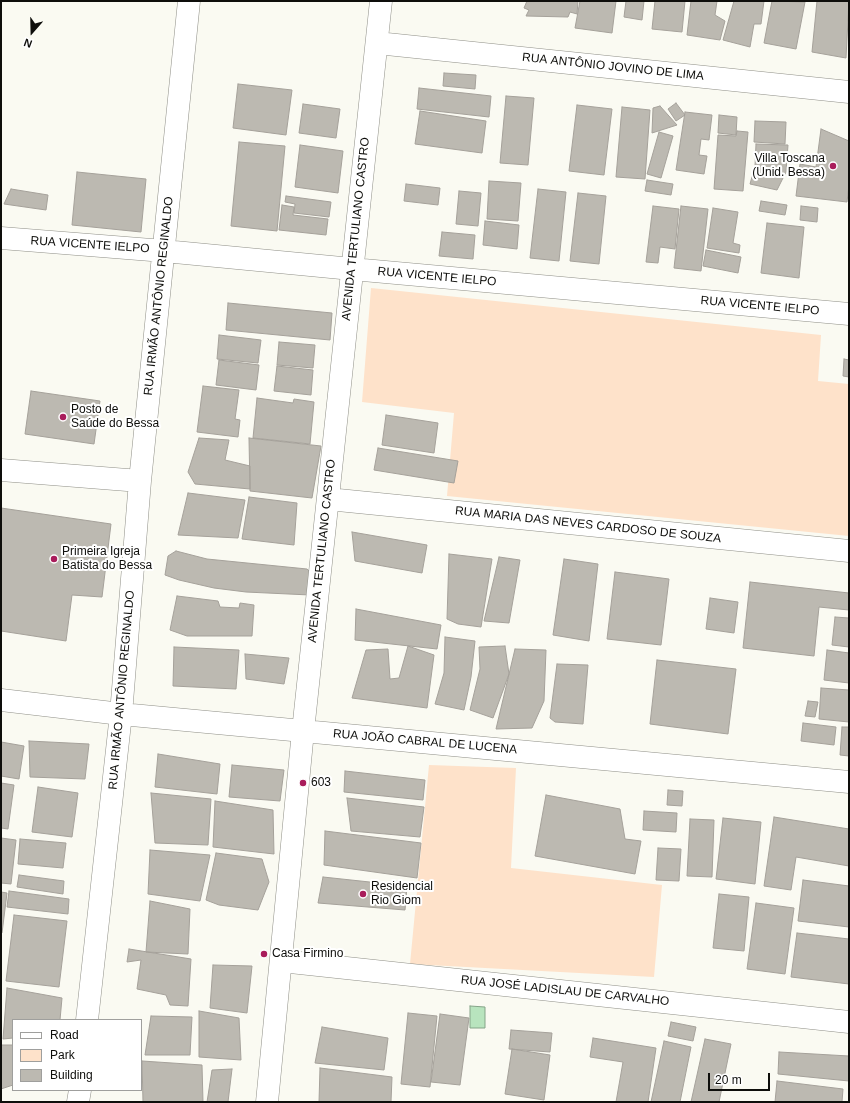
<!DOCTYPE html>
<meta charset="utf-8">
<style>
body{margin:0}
#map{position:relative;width:850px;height:1103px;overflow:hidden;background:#fafaf2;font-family:Arial,sans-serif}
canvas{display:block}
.frame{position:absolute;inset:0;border:2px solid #0e0e0b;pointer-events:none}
.legend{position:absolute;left:12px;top:1019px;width:130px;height:72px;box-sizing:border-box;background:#fff;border:1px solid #9f9f9d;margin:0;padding:5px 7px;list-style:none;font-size:12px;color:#0e0e0b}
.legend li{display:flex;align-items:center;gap:8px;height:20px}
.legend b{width:20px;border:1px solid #9f9f9d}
.north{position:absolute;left:12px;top:12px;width:40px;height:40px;-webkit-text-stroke:3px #fff;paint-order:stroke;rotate:200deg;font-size:11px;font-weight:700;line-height:16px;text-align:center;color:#0e0e0b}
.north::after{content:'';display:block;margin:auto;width:14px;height:18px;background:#0e0e0b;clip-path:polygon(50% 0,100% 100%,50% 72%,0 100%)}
.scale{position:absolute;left:708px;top:1073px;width:62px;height:18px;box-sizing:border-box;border:2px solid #0e0e0b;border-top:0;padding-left:5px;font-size:12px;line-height:14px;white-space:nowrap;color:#0e0e0b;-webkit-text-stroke:3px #fff;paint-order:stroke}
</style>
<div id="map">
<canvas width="850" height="1103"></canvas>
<div class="frame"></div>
<ul class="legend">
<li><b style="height:5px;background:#fff"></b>Road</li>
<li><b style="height:11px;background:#fee2ca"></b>Park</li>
<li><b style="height:11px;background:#bcb9b1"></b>Building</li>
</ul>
<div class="north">N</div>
<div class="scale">20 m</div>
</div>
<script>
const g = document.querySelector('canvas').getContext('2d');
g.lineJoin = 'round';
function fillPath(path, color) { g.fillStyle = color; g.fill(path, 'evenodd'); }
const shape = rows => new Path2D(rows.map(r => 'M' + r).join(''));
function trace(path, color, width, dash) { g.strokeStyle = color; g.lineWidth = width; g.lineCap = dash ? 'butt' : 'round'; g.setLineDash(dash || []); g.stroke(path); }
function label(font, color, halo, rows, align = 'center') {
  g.font = font + ' Arial,sans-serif'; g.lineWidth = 4; g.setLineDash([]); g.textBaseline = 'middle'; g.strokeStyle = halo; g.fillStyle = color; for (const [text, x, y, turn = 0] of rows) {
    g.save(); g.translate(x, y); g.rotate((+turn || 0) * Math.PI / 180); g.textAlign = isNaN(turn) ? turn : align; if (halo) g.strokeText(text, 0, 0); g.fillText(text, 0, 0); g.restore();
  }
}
fillPath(shape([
 [371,288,821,335,818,381,849,384,849,536,447,496,454,413,362,402],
 [429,765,516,768,511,868,662,885,654,977,410,964]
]), '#fee2ca');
const water = shape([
 [470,1006,485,1007,485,1028,470,1028,470,1006]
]);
fillPath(water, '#b8e4be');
trace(water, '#85a488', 1);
const building = shape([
 [527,1,578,1,577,14,570,12,568,17,526,16,529,10,524,8,527,1],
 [580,1,616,1,612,33,575,28,580,1],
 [626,1,644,1,642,20,624,17,626,1],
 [655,1,685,1,682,32,652,29,655,1],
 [691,1,717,1,715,15,725,21,720,40,687,35,691,1],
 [734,1,764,1,761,24,754,24,750,47,723,40,734,1],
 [772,1,805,2,796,49,764,43,772,1],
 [817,1,849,1,846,58,812,52,817,1],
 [444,73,476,75,475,89,443,86,444,73],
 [238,84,292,90,286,135,233,128,238,84],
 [419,88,491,96,489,117,417,109,419,88],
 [506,96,534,98,528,165,500,163,506,96],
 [676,103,685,115,676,121,668,109,676,103],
 [303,104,340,109,336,138,299,133,303,104],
 [577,105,612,109,604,175,569,171,577,105],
 [660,106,677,125,652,133,653,108,660,106],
 [622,107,650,110,645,179,616,177,622,107],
 [420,111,486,121,482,153,415,144,420,111],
 [685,112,712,115,709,140,701,139,699,155,707,156,704,174,676,170,685,112],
 [719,115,737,117,736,135,718,133,719,115],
 [755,121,786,122,785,144,754,142,755,121],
 [821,129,849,141,849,185,847,202,796,196,800,164,816,167,821,129],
 [737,131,748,132,743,191,714,189,718,135,736,136,737,131],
 [659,132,673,136,661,178,647,174,659,132],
 [239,142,285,146,277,231,231,226,239,142],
 [756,144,788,145,786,172,777,190,750,184,755,166,756,144],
 [300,145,343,151,338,193,295,187,300,145],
 [77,172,146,179,141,232,72,225,77,172],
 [647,180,673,184,671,195,645,191,647,180],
 [489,181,521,183,518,221,487,219,489,181],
 [406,184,440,188,438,205,404,201,406,184],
 [11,189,48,195,46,210,4,204,11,189],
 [538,189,566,192,559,261,530,258,538,189],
 [459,191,481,193,478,226,456,224,459,191],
 [578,193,606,196,599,264,570,261,578,193],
 [286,196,331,202,329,217,294,213,295,204,285,202,286,196],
 [761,201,787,205,785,215,759,211,761,201],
 [282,205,294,207,293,215,328,219,326,235,279,230,282,205],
 [653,206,679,209,675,249,660,247,658,263,646,262,653,206],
 [681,206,708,209,701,271,674,268,681,206],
 [801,206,818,208,817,222,800,220,801,206],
 [713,208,738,212,733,243,740,245,739,253,707,248,713,208],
 [485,221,519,225,517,249,483,245,485,221],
 [767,223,804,227,799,278,761,273,767,223],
 [442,232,475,235,473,259,439,256,442,232],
 [706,250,741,257,738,273,703,266,706,250],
 [228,303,332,313,330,340,226,330,228,303],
 [219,335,261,340,258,363,217,359,219,335],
 [279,342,315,345,313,368,277,365,279,342],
 [844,359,849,360,849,377,843,376,844,359],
 [219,360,259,365,256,390,216,385,219,360],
 [277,366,313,370,311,395,274,391,277,366],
 [203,386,239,390,235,419,240,420,238,437,197,432,203,386],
 [31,391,100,401,94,444,25,434,31,391],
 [257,398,293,403,294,399,314,402,310,444,253,438,257,398],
 [386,415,438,423,434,453,382,445,386,415],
 [199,438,229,440,225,460,250,466,250,489,195,484,188,472,199,438],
 [249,438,321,446,312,498,250,491,249,438],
 [378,448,458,461,454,483,374,470,378,448],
 [188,493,245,500,238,538,178,535,188,493],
 [249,497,297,503,294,545,242,539,249,497],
 [1,508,111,524,102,597,72,595,66,641,1,631,1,508],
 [352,532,427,545,422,573,355,561,352,532],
 [176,551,207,559,307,569,315,576,310,595,246,592,214,588,179,580,165,575,168,556,176,551],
 [449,554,492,559,481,627,458,624,447,619,449,554],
 [499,557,520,560,509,623,484,621,499,557],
 [564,559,598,564,589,641,553,635,564,559],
 [615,572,669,579,661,645,607,639,615,572],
 [750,582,849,593,849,610,819,607,814,656,743,648,750,582],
 [177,596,218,601,220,607,239,608,240,603,254,605,252,636,187,636,170,630,177,596],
 [710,598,738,602,734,633,706,629,710,598],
 [356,609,441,625,437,649,355,640,356,609],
 [835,617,849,618,849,647,832,645,835,617],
 [445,637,475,641,471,677,464,710,435,704,444,673,445,637],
 [408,646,434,655,427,708,352,698,366,650,388,649,390,679,399,678,408,646],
 [505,646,509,674,493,718,470,710,480,669,479,647,505,646],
 [174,647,239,650,236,689,173,686,174,647],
 [515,649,546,650,544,701,532,728,496,729,515,649],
 [827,650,849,653,849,683,824,680,827,650],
 [245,654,289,658,284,684,246,679,245,654],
 [657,660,736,669,728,734,650,724,657,660],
 [557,664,588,665,583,724,555,722,550,718,557,664],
 [821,688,849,690,849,722,819,719,821,688],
 [808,701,818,702,815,717,805,716,808,701],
 [803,723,836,727,834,745,801,741,803,723],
 [842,727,849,727,849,756,840,755,842,727],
 [29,741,89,744,85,779,30,777,29,741],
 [1,742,24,746,19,779,1,776,1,742],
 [158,754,220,764,217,794,155,787,158,754],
 [232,765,284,770,280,801,229,797,232,765],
 [345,771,425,780,423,800,344,792,345,771],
 [1,783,14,785,8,829,1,828,1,783],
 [38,787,78,793,72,837,32,832,38,787],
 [668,790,683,791,682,806,667,805,668,790],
 [151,793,211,799,208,845,155,843,151,793],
 [546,795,620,809,625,839,641,841,635,874,535,856,546,795],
 [347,798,424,807,420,837,351,831,347,798],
 [215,801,273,810,274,854,213,847,215,801],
 [644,811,677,813,676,832,643,830,644,811],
 [774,817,849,829,849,866,796,857,791,890,764,886,774,817],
 [723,818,761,822,755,884,716,879,723,818],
 [690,819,714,820,712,877,687,876,690,819],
 [325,831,421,843,417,878,324,865,325,831],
 [1,838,16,840,11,884,1,883,1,838],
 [20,839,66,843,63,868,18,864,20,839],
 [658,848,681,849,679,881,656,880,658,848],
 [150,850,210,855,200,901,148,894,150,850],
 [216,853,262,859,269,882,258,910,219,905,206,900,216,853],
 [19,875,64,881,63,894,17,887,19,875],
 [323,877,407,886,405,910,318,903,323,877],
 [803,880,849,886,849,927,798,921,803,880],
 [9,891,69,899,68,914,7,907,9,891],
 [1,892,7,893,2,933,1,933,1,892],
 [719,894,749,897,744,951,713,948,719,894],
 [150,901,190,909,188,954,146,952,150,901],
 [756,903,794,908,785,974,747,969,756,903],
 [14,915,67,921,59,987,6,981,14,915],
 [797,933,849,939,849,984,791,977,797,933],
 [129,949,191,959,188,1006,170,1005,166,995,137,989,141,960,127,962,129,949],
 [213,965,252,966,247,1013,210,1008,213,965],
 [7,988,62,998,60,1020,13,1020,13,1038,3,1039,7,988],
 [199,1011,239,1018,241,1060,199,1057,199,1011],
 [408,1013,437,1016,430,1087,401,1084,408,1013],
 [440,1014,469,1018,460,1085,431,1082,440,1014],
 [151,1016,192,1017,190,1055,145,1055,151,1016],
 [671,1022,696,1027,693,1041,668,1036,671,1022],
 [322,1027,388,1038,384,1070,315,1063,322,1027],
 [511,1030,552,1033,550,1052,509,1049,511,1030],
 [593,1038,656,1048,648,1102,616,1102,623,1062,590,1057,593,1038],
 [705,1039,731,1044,719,1102,691,1102,705,1039],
 [664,1041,691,1047,680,1102,651,1102,664,1041],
 [1,1045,13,1045,13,1085,1,1089,1,1045],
 [512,1049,550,1055,544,1100,505,1094,512,1049],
 [779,1052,849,1056,849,1081,778,1074,779,1052],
 [142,1061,202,1065,203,1102,143,1102,142,1061],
 [320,1068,392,1077,391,1102,319,1102,320,1068],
 [232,1069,228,1102,207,1102,212,1070,232,1069],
 [777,1081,843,1089,842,1102,775,1102,777,1081]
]);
fillPath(building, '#bcb9b1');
trace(building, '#a5a19a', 1);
const minor = shape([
 [377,43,849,92],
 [1,238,164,251,352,269,849,314],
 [1,470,140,481],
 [328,499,849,551],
 [1,700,121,714,849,782],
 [281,961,849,1022],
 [87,1020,121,714,140,481,189,1],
 [78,1102,80,1090],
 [267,1102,303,731,381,1]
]);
trace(minor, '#8f8f87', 23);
trace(minor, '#fff', 22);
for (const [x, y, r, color] of [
 [833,166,4,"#a91c5b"],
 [63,417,4,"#a91c5b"],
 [54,559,4,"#a91c5b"],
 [303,783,4,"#a91c5b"],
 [363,894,4,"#a91c5b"],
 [264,954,4,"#a91c5b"]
]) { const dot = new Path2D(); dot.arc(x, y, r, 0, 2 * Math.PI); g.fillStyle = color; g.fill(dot); trace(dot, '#fff', 1.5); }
label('12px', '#0e0e0b', '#fff', [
 ["RUA ANTÔNIO JOVINO DE LIMA",613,67,6],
 ["AVENIDA TERTULIANO CASTRO",356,229,-84],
 ["RUA VICENTE IELPO",90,245,4],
 ["RUA VICENTE IELPO",437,277,5],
 ["RUA IRMÃO ANTÔNIO REGINALDO",159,296,-84],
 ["RUA VICENTE IELPO",760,306,5],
 ["RUA MARIA DAS NEVES CARDOSO DE SOUZA",588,525,6],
 ["AVENIDA TERTULIANO CASTRO",322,551,-84],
 ["RUA IRMÃO ANTÔNIO REGINALDO",122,690,-85],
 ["RUA JOÃO CABRAL DE LUCENA",425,742,5],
 ["RUA JOSÉ LADISLAU DE CARVALHO",565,991,6]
]);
label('12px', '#0e0e0b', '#fff', [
 ["Villa Toscana",825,159,"right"],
 ["(Unid. Bessa)",825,173,"right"],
 ["Posto de",71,410],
 ["Saúde do Bessa",71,424],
 ["Primeira Igreja",62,552],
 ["Batista do Bessa",62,566],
 ["603",311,783],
 ["Residencial",371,887],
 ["Rio Giom",371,901],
 ["Casa Firmino",272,954]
], 'left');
</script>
